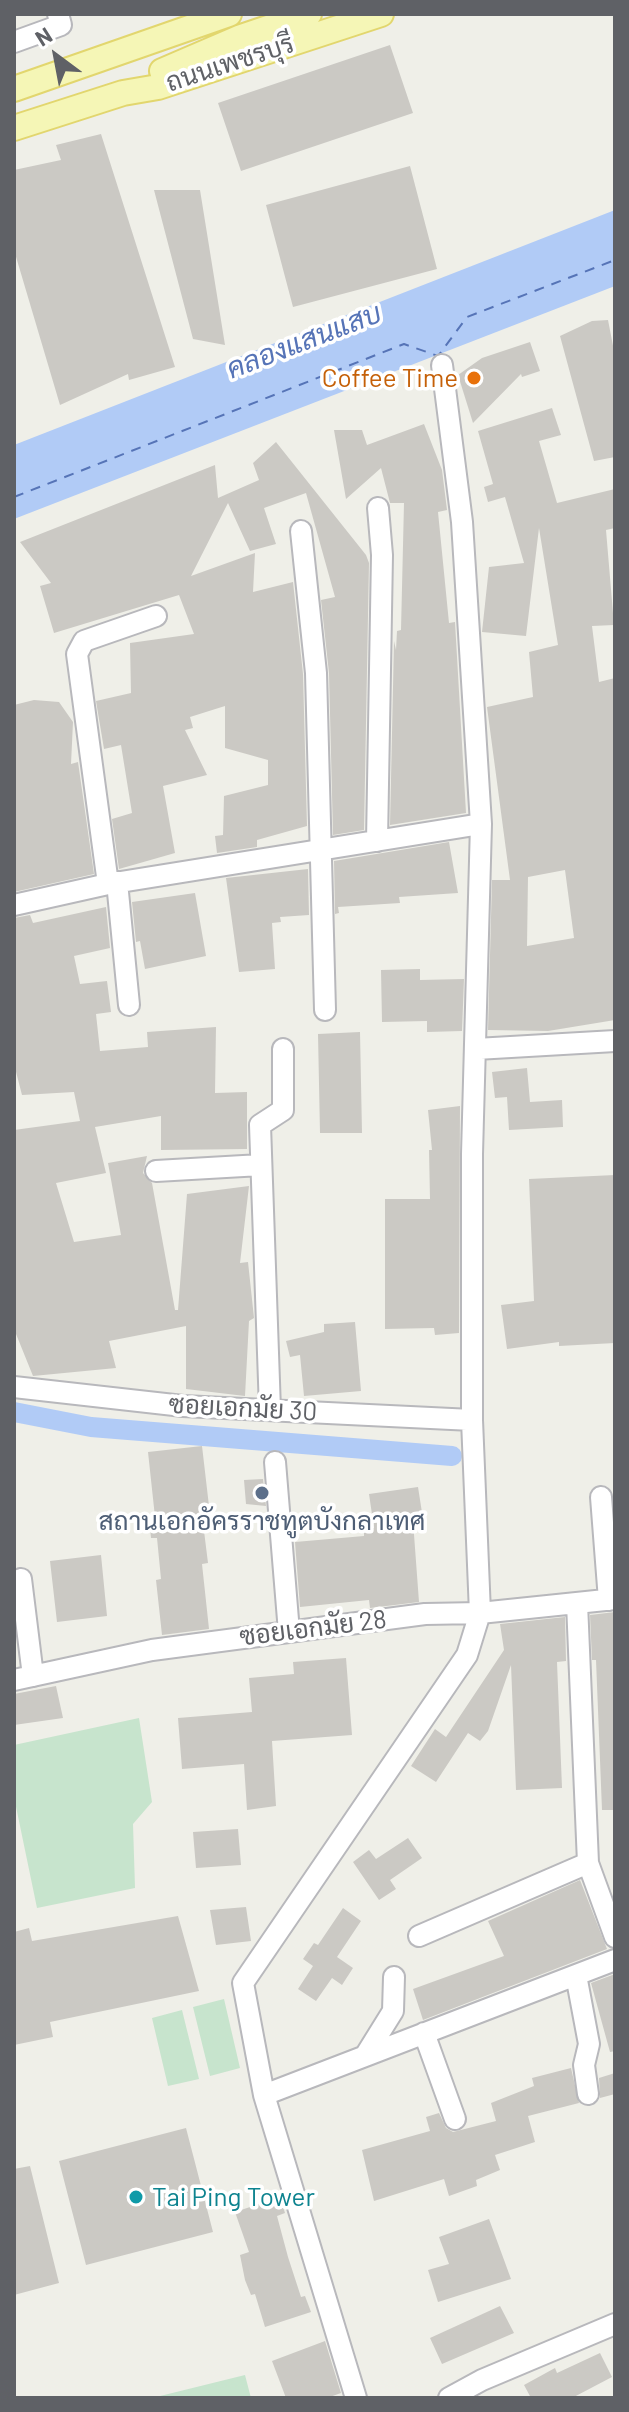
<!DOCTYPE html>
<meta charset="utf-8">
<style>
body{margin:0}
#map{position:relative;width:629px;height:2412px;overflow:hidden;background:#efefe8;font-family:Barlow,sans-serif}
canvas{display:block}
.frame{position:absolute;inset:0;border:16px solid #5f6166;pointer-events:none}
.north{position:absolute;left:16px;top:16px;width:80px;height:80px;-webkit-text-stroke:6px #fff;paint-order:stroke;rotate:328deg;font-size:22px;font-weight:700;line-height:32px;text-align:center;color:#5f6166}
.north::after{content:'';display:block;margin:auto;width:28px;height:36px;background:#5f6166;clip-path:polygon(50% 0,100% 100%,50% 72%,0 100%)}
</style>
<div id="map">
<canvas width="629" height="2412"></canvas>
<div class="frame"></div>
<div class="north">N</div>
</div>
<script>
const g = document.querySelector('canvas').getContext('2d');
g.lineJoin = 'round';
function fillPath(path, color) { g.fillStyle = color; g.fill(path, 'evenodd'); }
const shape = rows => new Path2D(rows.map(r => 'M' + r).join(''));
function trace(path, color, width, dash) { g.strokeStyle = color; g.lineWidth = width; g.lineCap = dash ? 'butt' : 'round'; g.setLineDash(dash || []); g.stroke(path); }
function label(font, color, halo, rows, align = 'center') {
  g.font = font + ' Barlow,Sarabun,sans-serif'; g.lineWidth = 7; g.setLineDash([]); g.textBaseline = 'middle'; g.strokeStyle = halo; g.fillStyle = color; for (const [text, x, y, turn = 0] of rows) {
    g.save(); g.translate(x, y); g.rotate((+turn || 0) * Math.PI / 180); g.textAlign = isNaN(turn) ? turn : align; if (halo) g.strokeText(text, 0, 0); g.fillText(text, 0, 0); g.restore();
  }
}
fillPath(shape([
 [139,1718,152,1802,133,1824,135,1888,37,1908,14,1797,14,1745],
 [224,1999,240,2068,210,2076,193,2007],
 [182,2010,199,2079,168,2086,152,2018],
 [245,2375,251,2398,152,2398]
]), '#c7e4cd');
fillPath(shape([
 [615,210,615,286,14,519,14,445]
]), '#b1cbf6');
trace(shape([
 [14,1412,91,1427,452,1456]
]), '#b1cbf6', 20);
trace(shape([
 [14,497,404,344,438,356,467,317,615,260]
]), '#5674b7', 2, [10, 8]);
fillPath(shape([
 [390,45,413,113,241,171,218,103],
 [101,134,175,367,129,380,128,374,60,405,14,250,14,170,61,160,56,145],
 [410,166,437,269,293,307,266,205],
 [154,190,200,190,225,345,193,339],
 [608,320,615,356,615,457,594,461,560,336,592,321],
 [530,342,540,371,522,377,521,374,473,423,458,375,482,358],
 [552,408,561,435,539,441,557,503,615,489,615,528,606,530,614,625,592,626,599,682,615,678,615,1020,548,1031,488,1030,492,880,510,880,487,707,533,697,529,652,558,645,539,528,526,636,482,632,489,567,524,563,505,497,488,502,484,487,493,484,478,431],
 [565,870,574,938,527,946,528,877],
 [424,424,442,470,447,510,438,512,449,623,455,622,466,813,390,825,394,641,396,650,397,631,401,630,404,503,390,503,381,468,346,499,334,430,362,430,367,445],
 [276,442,366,555,369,563,364,830,333,835,329,673,321,600,335,597,306,493,264,508,276,544,250,551,228,503,191,576,255,553,253,592,293,582,303,674,307,826,257,840,257,847,217,853,215,836,223,835,224,796,268,785,268,760,225,748,225,706,190,717,193,728,185,730,207,775,163,786,175,853,119,869,112,819,132,813,121,745,104,749,96,701,131,693,130,643,194,634,179,595,54,633,40,586,51,583,20,542,215,465,218,498,259,480,253,463],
 [34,700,59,702,73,722,71,764,78,762,94,874,14,892,14,705],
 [449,842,458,893,399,897,400,903,338,907,339,913,335,914,334,861],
 [308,869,309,915,280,917,281,922,272,923,275,969,239,972,226,878],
 [195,893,206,956,145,969,140,941,136,942,132,902],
 [106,907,110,948,74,956,80,984,107,981,111,1012,96,1014,100,1051,148,1047,147,1032,216,1027,215,1093,247,1092,247,1149,161,1150,161,1116,95,1127,106,1173,56,1183,74,1242,121,1235,108,1163,147,1156,143,1173,152,1183,175,1310,178,1310,187,1194,249,1186,240,1263,248,1262,254,1318,249,1321,245,1396,186,1389,186,1326,109,1341,116,1368,33,1376,14,1329,14,1130,80,1121,74,1092,22,1095,14,1064,14,918,30,915,33,923],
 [420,969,420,980,464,979,462,1031,427,1032,427,1021,382,1022,381,970],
 [360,1032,362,1133,320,1133,318,1034],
 [527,1068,530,1102,562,1100,563,1127,509,1130,507,1097,495,1098,492,1072],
 [460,1106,459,1333,435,1335,434,1328,385,1329,385,1199,430,1199,429,1150,432,1150,428,1110],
 [615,1175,615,1343,559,1346,559,1342,507,1349,501,1305,534,1301,529,1179],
 [355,1322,361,1391,304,1396,300,1355,290,1357,286,1341,324,1332,324,1324],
 [202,1446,209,1506,201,1507,208,1563,202,1564,209,1629,162,1635,156,1580,161,1579,157,1538,151,1538,149,1517,155,1517,148,1452],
 [263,1479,266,1506,246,1504,244,1480],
 [418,1487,423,1519,413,1521,419,1602,370,1608,369,1600,300,1607,295,1542,364,1536,364,1529,374,1528,369,1494],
 [101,1555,107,1616,57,1622,50,1561],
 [615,1612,615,1810,602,1810,596,1660,592,1660,590,1615],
 [565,1617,566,1661,557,1662,562,1788,516,1790,511,1665,488,1731,480,1741,468,1733,436,1782,411,1766,435,1729,446,1737,504,1650,500,1624],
 [346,1658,352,1735,272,1741,276,1806,247,1810,244,1764,182,1769,178,1718,252,1712,249,1678,294,1674,293,1662],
 [56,1686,63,1718,14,1725,14,1694],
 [238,1829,241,1865,196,1868,193,1832],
 [408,1838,422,1858,390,1880,396,1889,379,1900,353,1862,369,1850,376,1859],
 [580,1880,607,1949,423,2020,413,1989,504,1956,488,1921],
 [246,1907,251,1941,216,1945,210,1910],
 [343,1908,361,1921,337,1957,353,1968,342,1985,332,1978,316,2001,298,1989,313,1966,303,1959,314,1943,318,1945],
 [178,1916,199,1991,50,2022,53,2037,14,2045,14,1932,29,1928,32,1941],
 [615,1974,615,2051,610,2052,591,1983],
 [571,2068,579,2103,528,2116,535,2142,495,2155,500,2170,476,2180,477,2186,449,2196,444,2179,374,2201,362,2150,430,2131,426,2117,439,2113,446,2128,453,2132,496,2121,491,2103,534,2086,532,2078],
 [615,2073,615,2094,600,2098,599,2078],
 [186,2128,213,2232,86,2265,59,2161],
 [30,2166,59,2283,14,2295,14,2169],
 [280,2197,285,2213,277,2216,288,2257,301,2297,305,2296,311,2312,265,2327,255,2294,251,2295,245,2280,240,2255,249,2252,235,2212],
 [489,2219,511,2279,438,2302,428,2270,449,2264,439,2237],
 [500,2306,514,2333,442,2364,430,2338],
 [325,2341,341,2393,327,2398,286,2398,272,2361],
 [600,2353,612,2377,572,2398,531,2398,524,2385,555,2368,557,2373]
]), '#cbc9c4');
const minor = shape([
 [14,42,61,25,58,14],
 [301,531,316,673,325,1010],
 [377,841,382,555,378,508],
 [117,882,129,1005],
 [108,884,77,654,84,641,156,616],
 [14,905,108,884,481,824],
 [476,1049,615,1041],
 [156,1171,261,1165],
 [14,1387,183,1406,472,1420],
 [270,1410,260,1125,283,1110,283,1049],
 [275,1462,289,1632],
 [601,1497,609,1600],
 [21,1579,33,1676],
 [577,1603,588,1863],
 [14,1680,152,1650,425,1614,480,1613,615,1599],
 [419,1936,588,1863,615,1937],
 [576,1975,589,2044,584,2065,588,2094],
 [424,2033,455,2119],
 [365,2056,393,2011,394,1977],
 [264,2095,615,1960],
 [356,2398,264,2095,243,1983,467,1655,480,1613,472,1420,472,1154,481,824,462,522,442,365],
 [449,2398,482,2380,615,2324]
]);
const major = shape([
 [162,71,241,37,309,14],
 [14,89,229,14],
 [14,128,123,93,158,87,381,14]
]);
trace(minor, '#b8b8bc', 24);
trace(major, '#e2d66e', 28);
trace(minor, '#fff', 20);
trace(major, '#f5f6b6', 24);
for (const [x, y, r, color] of [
 [474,378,8,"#e8710a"],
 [262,1493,8,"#5c6f8a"],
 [136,2197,8,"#0f9aa8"]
]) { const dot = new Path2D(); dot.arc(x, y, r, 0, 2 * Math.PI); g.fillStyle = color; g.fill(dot); trace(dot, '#fff', 3); }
label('26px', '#5f6166', '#fff', [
 ["ถนนเพชรบุรี",230,63,-18],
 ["ซอยเอกมัย 30",243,1408,3],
 ["ซอยเอกมัย 28",313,1628,-7]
]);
label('26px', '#c56008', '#fff', [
 ["Coffee Time",458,378]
], 'right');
label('26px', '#4e5e75', '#fff', [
 ["สถานเอกอัครราชทูตบังกลาเทศ",262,1521]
]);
label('26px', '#0d838f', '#fff', [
 ["Tai Ping Tower",152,2197]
], 'left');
label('italic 28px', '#5674b7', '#fff', [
 ["คลองแสนแสบ",304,341,-21]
]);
</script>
